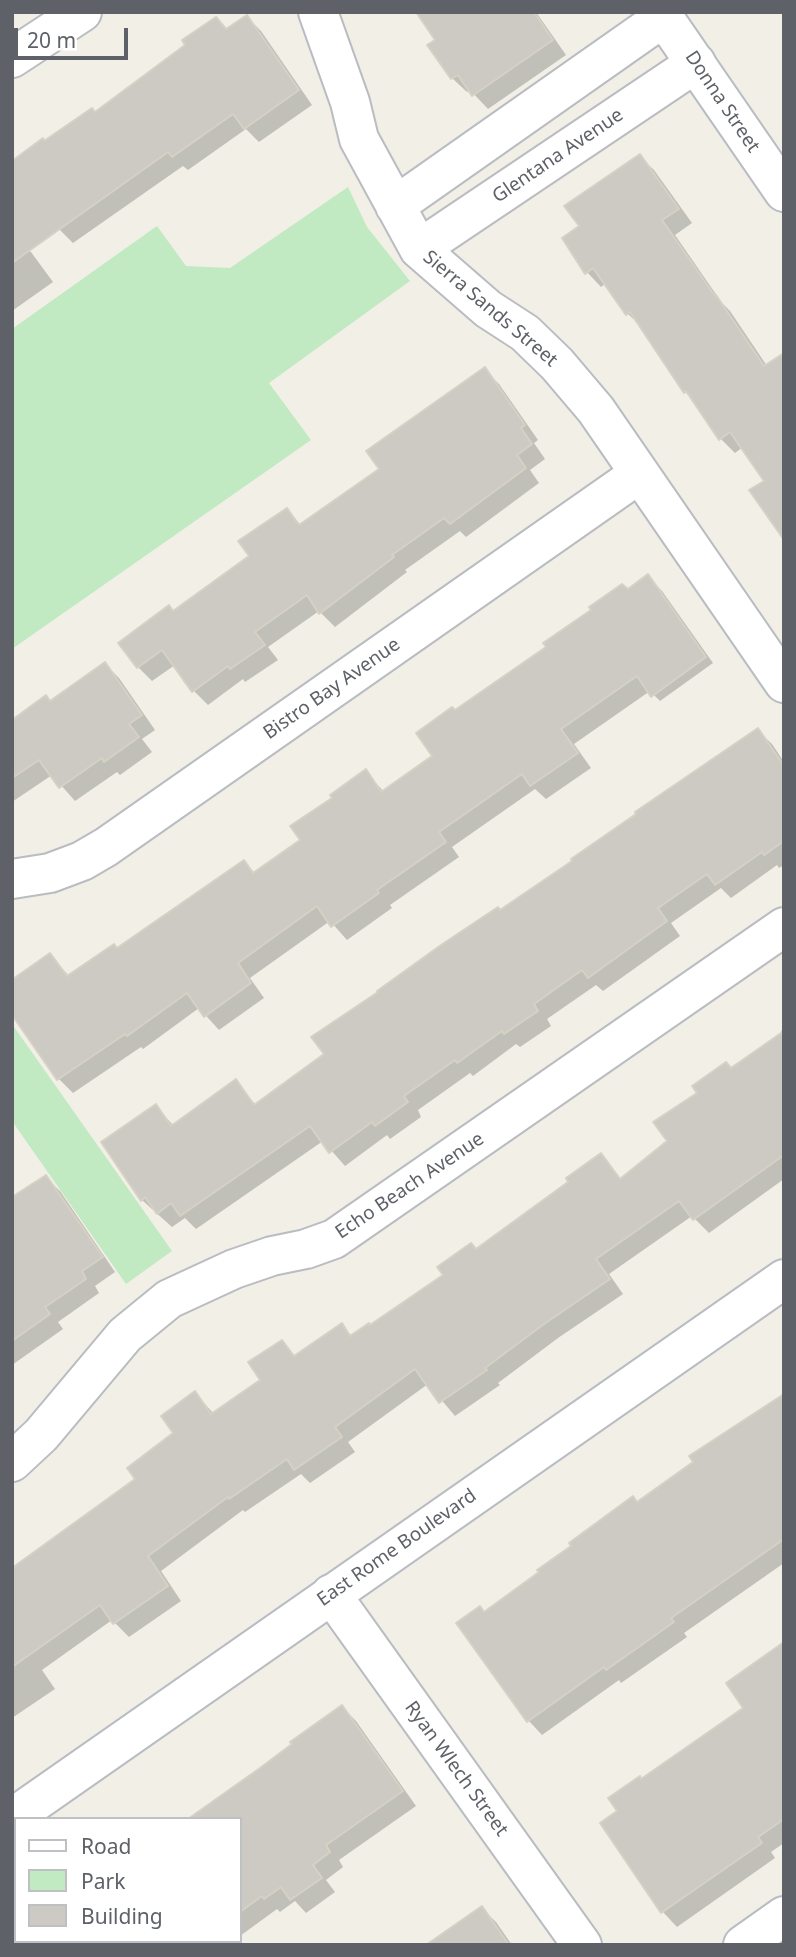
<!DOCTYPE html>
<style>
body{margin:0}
#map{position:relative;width:796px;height:1957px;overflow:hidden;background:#f1efe6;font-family:"Noto Sans",sans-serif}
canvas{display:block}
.frame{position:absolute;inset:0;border:14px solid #5e6268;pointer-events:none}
.legend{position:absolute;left:14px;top:1817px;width:228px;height:126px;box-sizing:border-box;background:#fff;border:2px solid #bfc0c3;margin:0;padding:9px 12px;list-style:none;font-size:21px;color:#5e6268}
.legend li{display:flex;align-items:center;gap:14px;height:35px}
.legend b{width:35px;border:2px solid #bfc0c3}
.scale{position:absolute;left:14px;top:28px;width:114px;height:32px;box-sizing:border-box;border:4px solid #5e6268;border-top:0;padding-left:9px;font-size:21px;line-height:24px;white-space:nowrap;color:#5e6268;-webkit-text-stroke:5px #fff;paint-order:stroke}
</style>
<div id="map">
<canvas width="796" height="1957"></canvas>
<div class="frame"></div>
<ul class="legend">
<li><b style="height:9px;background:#fff"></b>Road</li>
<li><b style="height:19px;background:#c1eac2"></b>Park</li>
<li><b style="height:19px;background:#cccac3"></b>Building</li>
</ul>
<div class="scale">20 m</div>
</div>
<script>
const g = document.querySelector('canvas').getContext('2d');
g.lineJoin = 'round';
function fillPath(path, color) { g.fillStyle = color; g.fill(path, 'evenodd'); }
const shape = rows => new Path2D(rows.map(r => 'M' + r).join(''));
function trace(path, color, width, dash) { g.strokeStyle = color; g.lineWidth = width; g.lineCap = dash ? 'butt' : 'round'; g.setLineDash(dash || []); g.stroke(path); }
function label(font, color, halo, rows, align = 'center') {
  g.font = font + ' "Noto Sans",sans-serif'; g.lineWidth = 5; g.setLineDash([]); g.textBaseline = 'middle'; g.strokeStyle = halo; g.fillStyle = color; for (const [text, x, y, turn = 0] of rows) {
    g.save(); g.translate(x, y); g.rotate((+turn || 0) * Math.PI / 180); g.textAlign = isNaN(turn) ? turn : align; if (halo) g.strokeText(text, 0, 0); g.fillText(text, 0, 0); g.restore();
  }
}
fillPath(shape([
 [348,187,367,227,410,281,269,383,311,440,12,649,12,329,157,226,186,266,230,268],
 [12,1024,172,1251,126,1284,12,1121]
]), '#c1eac2');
fillPath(shape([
 [418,12,536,12,566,55,488,109,470,90,467,92,452,78,438,40],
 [247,17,261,31,312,105,259,142,246,129,188,170,183,166,73,243,59,229,45,143,95,114],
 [639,156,654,170,692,223,675,235,722,303,730,311,767,366,743,447,735,453,720,438,696,402,685,392,643,328,628,314,606,283,601,287,587,272,582,227],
 [17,238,31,252,53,282,12,311,12,241],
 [484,370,499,384,538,440,534,443,545,459,530,470,539,483,466,537,460,531,405,570,407,572,335,627,319,611,268,647,278,660,245,682,243,679,208,705,193,690,175,665,152,681,138,667,173,612,251,556,286,510,301,525,381,470],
 [648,577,662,591,713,663,660,701,650,691,574,744,591,768,546,799,535,789,452,847,459,857,390,905,392,908,347,940,330,921,250,978,264,998,219,1030,199,1008,143,1049,141,1047,73,1093,59,1079,12,1012,12,991,23,984,50,955,70,977,117,949,243,862,255,873,303,840,334,799,366,772,384,792,435,756,455,712],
 [105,664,119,678,155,730,142,739,152,752,120,775,117,772,75,801,52,775,12,802,12,722,51,703],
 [757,730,772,744,784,762,784,865,779,868,777,865,731,898,721,888,671,923,680,936,603,991,596,985,547,1019,551,1026,520,1047,516,1044,473,1076,470,1073,418,1110,421,1117,390,1139,387,1135,345,1166,323,1141,196,1229,185,1218,172,1227,142,1200,155,1106,174,1126,235,1082,257,1106,326,1054,500,912],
 [784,1029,784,1179,709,1233,692,1216,609,1274,623,1294,558,1338,498,1383,500,1385,455,1416,428,1384,348,1442,355,1452,310,1483,301,1474,245,1512,243,1510,161,1571,181,1601,129,1637,112,1620,42,1670,55,1689,12,1718,12,1570,138,1479,175,1434,195,1393,214,1414,263,1380,281,1342,296,1357,341,1325,353,1337,370,1327,446,1276,571,1182,601,1155,622,1180,669,1141,731,1070,783,1034,781,1031],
 [45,1177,60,1191,115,1272,95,1286,99,1293,58,1322,63,1329,12,1365,12,1199],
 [784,1396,784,1563,684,1633,687,1637,621,1683,619,1680,542,1735,528,1720,485,1613],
 [784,1644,784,1843,771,1852,775,1858,677,1927,663,1912,602,1824,620,1812,642,1781,746,1708],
 [342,1707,356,1721,416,1806,339,1860,343,1867,326,1880,335,1892,306,1913,295,1901,280,1912,277,1909,240,1936,240,1819],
 [481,1908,496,1922,512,1945,429,1945],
 [16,1939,16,1941,233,1941,228,1945,12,1945]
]), '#0003');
const building = shape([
 [416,12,534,12,553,40,472,96,458,75,451,79,427,45,435,40,416,12],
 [247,15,299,90,244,129,233,114,172,157,168,152,12,263,12,161,43,138,44,141,92,108,95,112,185,45,182,40,216,17,226,29,247,15],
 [640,154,679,209,662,220,715,296,716,295,764,366,784,353,784,540,749,490,764,481,730,432,719,440,686,391,684,393,630,312,626,315,593,268,585,274,562,238,579,226,564,206,640,154],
 [485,367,525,425,521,428,532,444,517,455,526,468,450,524,444,518,392,555,394,557,319,614,307,595,255,632,265,645,230,669,228,666,192,692,162,650,137,668,118,643,169,605,173,611,249,556,238,541,287,508,299,525,379,469,366,451,485,367],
 [648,574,706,657,651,697,637,676,561,729,578,753,530,786,522,774,439,832,446,842,377,890,379,893,331,927,317,906,238,963,251,983,204,1017,187,993,127,1036,125,1034,57,1080,12,1015,13,979,50,953,67,976,114,944,117,948,244,860,253,873,300,840,290,826,332,798,330,795,366,769,381,792,432,756,416,733,452,707,455,710,546,647,543,643,591,610,589,607,622,584,628,589,648,574],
 [105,662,142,715,129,724,139,737,104,762,102,758,59,788,39,760,12,778,12,720,46,695,50,701,105,662],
 [758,728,784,766,784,841,764,855,762,852,715,885,707,874,658,908,667,921,588,978,582,970,534,1004,538,1011,504,1034,502,1031,457,1063,455,1060,404,1096,408,1102,375,1126,372,1122,329,1153,310,1126,180,1216,171,1203,157,1214,145,1197,141,1201,101,1142,156,1104,171,1126,236,1079,254,1105,324,1054,311,1037,378,992,377,991,441,945,498,907,500,910,572,861,571,859,636,814,635,812,758,728],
 [784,1031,784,1155,693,1220,679,1201,596,1259,610,1279,544,1324,485,1368,487,1370,439,1403,415,1369,335,1427,342,1437,294,1470,287,1459,229,1499,228,1497,148,1556,168,1586,113,1624,100,1605,12,1667,12,1568,135,1479,127,1468,173,1433,161,1416,195,1391,211,1414,260,1380,248,1362,282,1340,294,1356,342,1323,350,1336,369,1323,370,1325,443,1275,437,1267,471,1243,476,1249,568,1182,566,1178,601,1153,620,1179,667,1141,653,1122,697,1093,692,1086,726,1062,731,1068,784,1031],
 [46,1175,103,1257,82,1271,86,1279,45,1307,50,1314,12,1341,12,1197,46,1175],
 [784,1394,784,1539,671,1618,674,1622,606,1670,604,1667,527,1722,456,1623,480,1606,484,1612,539,1572,537,1570,571,1546,569,1543,633,1496,637,1502,693,1462,689,1456,784,1394],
 [784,1642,784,1819,758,1837,762,1843,661,1913,600,1823,617,1811,608,1798,640,1776,641,1779,743,1708,726,1683,784,1642],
 [342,1705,403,1791,326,1845,330,1852,313,1865,322,1878,290,1900,281,1887,264,1899,262,1896,240,1912,240,1819,188,1819,260,1768,292,1744,290,1742,342,1705],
 [482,1906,509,1945,426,1945,482,1906]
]);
fillPath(building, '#cccac3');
trace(building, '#d6d1c4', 2);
const street = shape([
 [318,12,350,102,359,139,419,249,488,309,525,333,557,364,596,410,784,683],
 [12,58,82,12],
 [395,206,664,17],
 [419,249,696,63],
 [12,879,50,873,82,861,106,847,639,474],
 [12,1462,41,1435,125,1335,169,1299,234,1269,272,1256,306,1249,334,1239,784,927],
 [331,1594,582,1945],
 [743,1945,784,1916]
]);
const secondary = shape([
 [660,12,784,192],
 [12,1818,784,1279]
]);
trace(street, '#b9bcc1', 42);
trace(secondary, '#b9bdc3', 42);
trace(street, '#fff', 38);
trace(secondary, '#fff', 38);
label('19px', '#5e6268', '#fff', [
 ["Donna Street",722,102,56],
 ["Glentana Avenue",558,156,-34],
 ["Sierra Sands Street",490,309,40],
 ["Bistro Bay Avenue",332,689,-35],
 ["Echo Beach Avenue",410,1186,-34],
 ["East Rome Boulevard",397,1548,-35],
 ["Ryan Wlech Street",456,1769,54]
]);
</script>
